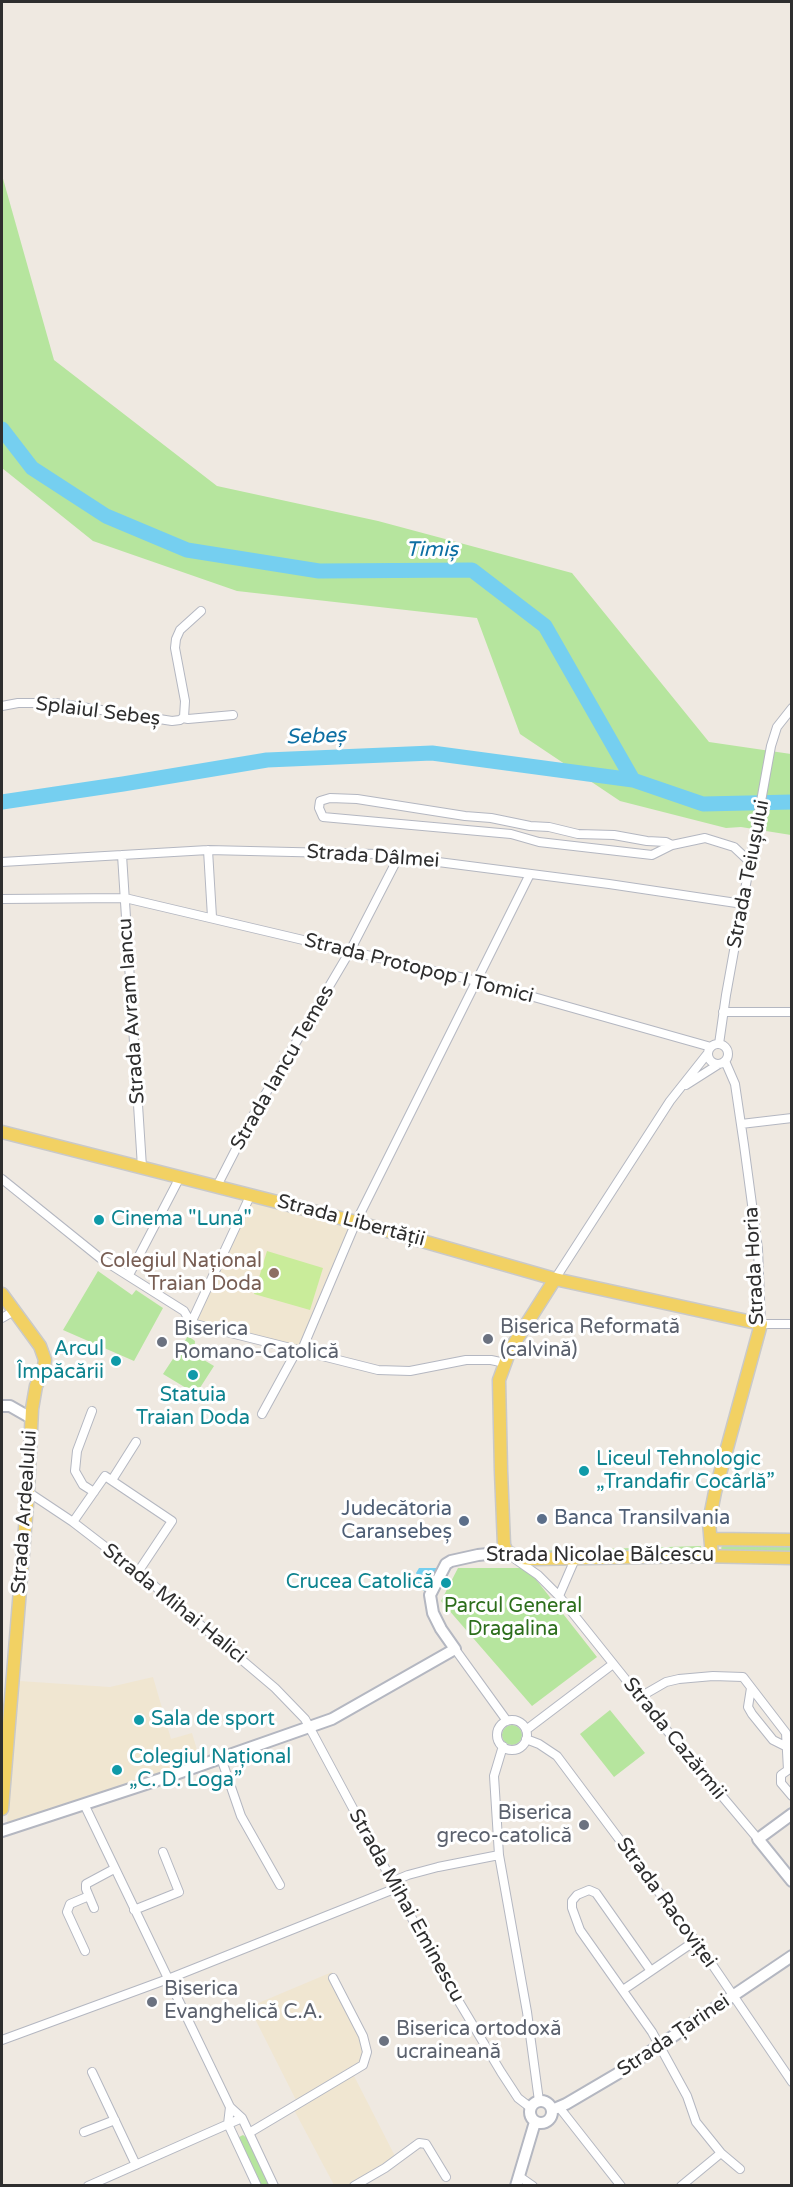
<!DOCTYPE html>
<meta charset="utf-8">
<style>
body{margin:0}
#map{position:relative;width:793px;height:2187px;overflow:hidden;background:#efe9e1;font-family:"Varela Round",sans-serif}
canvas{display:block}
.frame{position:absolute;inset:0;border:3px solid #2e2e2e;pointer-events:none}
</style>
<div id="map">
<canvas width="793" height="2187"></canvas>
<div class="frame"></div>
</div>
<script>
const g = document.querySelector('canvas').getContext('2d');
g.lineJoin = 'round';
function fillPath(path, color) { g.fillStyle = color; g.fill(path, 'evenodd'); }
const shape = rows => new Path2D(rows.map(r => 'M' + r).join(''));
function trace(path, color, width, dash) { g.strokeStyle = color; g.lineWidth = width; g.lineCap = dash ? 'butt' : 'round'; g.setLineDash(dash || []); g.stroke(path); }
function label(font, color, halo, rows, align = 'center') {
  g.font = font + ' "Varela Round",sans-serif'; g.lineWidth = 6; g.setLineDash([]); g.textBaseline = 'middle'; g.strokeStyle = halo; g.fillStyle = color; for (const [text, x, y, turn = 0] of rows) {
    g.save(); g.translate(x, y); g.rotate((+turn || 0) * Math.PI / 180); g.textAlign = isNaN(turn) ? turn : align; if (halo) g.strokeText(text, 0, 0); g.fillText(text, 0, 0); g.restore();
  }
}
fillPath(shape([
 [251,1194,356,1222,301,1352,191,1323],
 [153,1677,171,1739,192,1733,200,1760,7,1823,19,1681,110,1687],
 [332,1972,333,1978,363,2036,363,2065,352,2072,397,2160,353,2185,334,2185,293,2108,298,2104,249,2007]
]), '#f0e6d1');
fillPath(shape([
 [2,175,54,360,217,486,378,521,572,573,709,742,791,754,791,835,741,827,726,828,620,801,520,734,477,618,237,591,93,541,2,468],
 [98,1271,132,1295,136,1290,163,1308,134,1361,63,1330],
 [188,1336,195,1341,194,1354,214,1366,196,1394,163,1374],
 [723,1545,791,1546,791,1552,723,1551,721,1548],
 [701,1546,701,1548,664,1551,531,1554,531,1551],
 [458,1568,527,1568,597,1657,532,1706,441,1601],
 [610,1710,645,1753,614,1777,580,1734],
 '502 1735a10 10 0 1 1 20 0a10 10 0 1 1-20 0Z',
 [243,2135,248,2139,271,2185,260,2185,239,2141,239,2137]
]), '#b6e59e');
fillPath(shape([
 [267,1251,323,1268,310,1310,254,1294]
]), '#c9ec9a');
fillPath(shape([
 [419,1568,436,1568,439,1573,428,1590,424,1591,418,1583,419,1579,416,1573]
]), '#75cff0');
trace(shape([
 [2,429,32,468,106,516,187,550,319,571,472,570,545,626,633,780],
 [2,802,123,784,267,760,432,753,633,780,703,804,792,802]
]), '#75cff0', 15);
const street = shape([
 [2,706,18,703,56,703,172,721,180,720,184,717,185,701,175,648,176,639,180,630,201,611],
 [183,718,188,719,233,715],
 [672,845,666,842,647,841,614,835,578,834,549,827,530,826,491,818,465,816,357,799,330,798,320,801,319,808,323,817,511,834,539,842,652,855,672,845,705,838,734,847,751,863],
 [208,850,212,917],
 [122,855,142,1167],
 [2,862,208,850,376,854,609,884,743,904],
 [2,899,125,898,477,981,711,1047],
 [723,1012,792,1012],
 [719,1044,726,995,771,746,777,727,792,708],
 '708 1054a10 10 0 1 1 20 0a10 10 0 1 1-20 0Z',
 [725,1061,735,1084,744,1145,758,1249,761,1324,792,1324],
 [686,1085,719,1064],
 [741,1124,792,1118],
 [2,1179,100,1258,184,1311,191,1323,378,1370,410,1371,466,1360,491,1360,505,1363],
 [217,1186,256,1110,350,951,399,856],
 [129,1275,180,1177],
 [555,1279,670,1101,708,1053],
 [2,1318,14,1311],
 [191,1323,251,1194],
 [301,1352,356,1222,530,874],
 [92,1411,77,1451,75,1471,83,1485,94,1492],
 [262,1414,297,1350],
 [112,1480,136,1442],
 [28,1492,73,1522,138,1572,275,1688,305,1719,437,1965,501,2072,518,2098,531,2108],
 [73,1522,105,1476,172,1521,138,1572],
 [515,1559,538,1575,559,1596,659,1721,758,1839],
 [559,1596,575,1559],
 [455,1649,507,1721],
 [751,1688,748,1707,752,1714,773,1740,787,1747],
 [640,1697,666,1682,679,1679,713,1676,743,1677,786,1733,788,1770,781,1775,781,1783,792,1796],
 '497 1735a15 15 0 1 1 30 0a15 15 0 1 1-30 0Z',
 [526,1730,613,1664],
 [526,1739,539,1744,557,1756,705,1954,792,2082],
 [503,1746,494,1776,499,1855,527,2012,539,2101],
 [221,1758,241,1816,280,1885],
 [84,1804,230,2107,242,2118,274,2186],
 [391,1882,408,1875,438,1867,499,1855],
 [94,1908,86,1889,86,1884,114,1869],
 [134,1910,179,1892,163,1852],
 [85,1951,67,1912,70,1904,89,1896],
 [651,1971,596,1893,589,1890,577,1895,572,1901,572,1908,580,1930,652,2032,687,2096,696,2122,721,2153,740,2169],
 [623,1990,695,1941],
 [2,2040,168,1979,394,1889],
 [92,2072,136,2165],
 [230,2107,228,2124,257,2186],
 [559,2107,621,2186],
 [84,2132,115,2120],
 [249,2133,363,2065,367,2052,363,2036,333,1978],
 [520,2177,533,2186],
 [88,2186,242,2118],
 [354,2186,385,2168,419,2143,426,2144,446,2177],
 [681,2186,721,2153]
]);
const secondary = shape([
 [2,1406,10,1406,31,1418],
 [792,1814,758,1839,792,1881],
 [2,1831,167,1777,332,1719,455,1649,441,1629,433,1613,430,1595,446,1564,451,1561,478,1555,507,1552],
 '530 2112a11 11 0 1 1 22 0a11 11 0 1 1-22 0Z',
 [552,2110,566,2104,617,2074,792,1956],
 [516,2186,535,2122]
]);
const primary = shape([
 [2,1132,356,1222,555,1279,761,1324,715,1492,709,1522,712,1556],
 [555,1279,510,1350,499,1380,501,1471,504,1545,507,1552,522,1558,533,1559,699,1556,792,1558],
 [2,1294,40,1346,45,1360,43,1372,36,1386,32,1409,28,1492,2,1809],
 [712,1539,792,1540]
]);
trace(street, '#b4b7c1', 10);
trace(secondary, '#b4b7c1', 14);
trace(primary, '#c9c9c9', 15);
trace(street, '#fff', 8);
trace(secondary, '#fff', 10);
trace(primary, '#f2d163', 12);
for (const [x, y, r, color] of [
 [99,1220,6,"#0f9aa8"],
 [274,1273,6,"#8d6e63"],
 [488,1339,6,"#6b7280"],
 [162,1342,6,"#6b7280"],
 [116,1361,6,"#0f9aa8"],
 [193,1375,6,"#0f9aa8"],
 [584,1471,6,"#0f9aa8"],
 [542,1519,6,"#5c6f8a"],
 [464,1521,6,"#5c6f8a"],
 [446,1583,6,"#0f9aa8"],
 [139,1720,6,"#0f9aa8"],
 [117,1770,6,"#0f9aa8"],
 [584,1825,6,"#6b7280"],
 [152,2002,6,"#6b7280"],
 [384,2041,6,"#6b7280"]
]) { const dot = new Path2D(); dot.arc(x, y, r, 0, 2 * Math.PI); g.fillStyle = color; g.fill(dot); trace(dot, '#fff', 2); }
label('20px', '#2e2e2e', '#fff', [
 ["Splaiul Sebeș",98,712,7],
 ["Strada Dâlmei",373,857,4],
 ["Strada Teiușului",749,874,-79],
 ["Strada Protopop I Tomici",419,969,14],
 ["Strada Avram Iancu",132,1011,-94],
 ["Strada Iancu Temes",283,1068,-60],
 ["Strada Libertății",351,1221,15],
 ["Strada Horia",755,1266,-93],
 ["Strada Ardealului",25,1512,-86],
 ["Strada Nicolae Bălcescu",600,1556],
 ["Strada Mihai Halici",174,1604,39],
 ["Strada Cazărmii",674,1739,51],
 ["Strada Racoviței",666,1903,54],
 ["Strada Mihai Eminescu",406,1906,61],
 ["Strada Țarinei",674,2036,-34]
]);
label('20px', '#0d838f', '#fff', [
 ["Cinema \"Luna\"",111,1220],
 ["Arcul",104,1350,"right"],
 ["Împăcării",104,1373,"right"],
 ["Statuia",193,1396,"center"],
 ["Traian Doda",193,1419,"center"],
 ["Liceul Tehnologic",596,1460],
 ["„Trandafir Cocârlă”",596,1483],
 ["Crucea Catolică",434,1583,"right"],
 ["Sala de sport",151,1720],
 ["Colegiul Național",129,1758],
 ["„C. D. Loga”",129,1781]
], 'left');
label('20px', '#785e54', '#fff', [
 ["Colegiul Național",262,1262],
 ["Traian Doda",262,1285]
], 'right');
label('20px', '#5b616d', '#fff', [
 ["Biserica Reformată",500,1328],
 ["(calvină)",500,1351],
 ["Biserica",174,1330],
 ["Romano-Catolică",174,1353],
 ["Biserica",572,1814,"right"],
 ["greco-catolică",572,1837,"right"],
 ["Biserica",164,1990],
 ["Evanghelică C.A.",164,2013],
 ["Biserica ortodoxă",396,2030],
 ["ucraineană",396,2053]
], 'left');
label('20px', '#4e5e75', '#fff', [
 ["Judecătoria",452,1510],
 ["Caransebeș",452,1533],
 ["Banca Transilvania",554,1519,"left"]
], 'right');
label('20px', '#2c6e1b', '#fff', [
 ["Parcul General",513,1607],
 ["Dragalina",513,1630]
]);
label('italic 21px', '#0d6fa3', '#fff', [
 ["Timiș",432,550],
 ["Sebeș",316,737,-2]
]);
</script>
